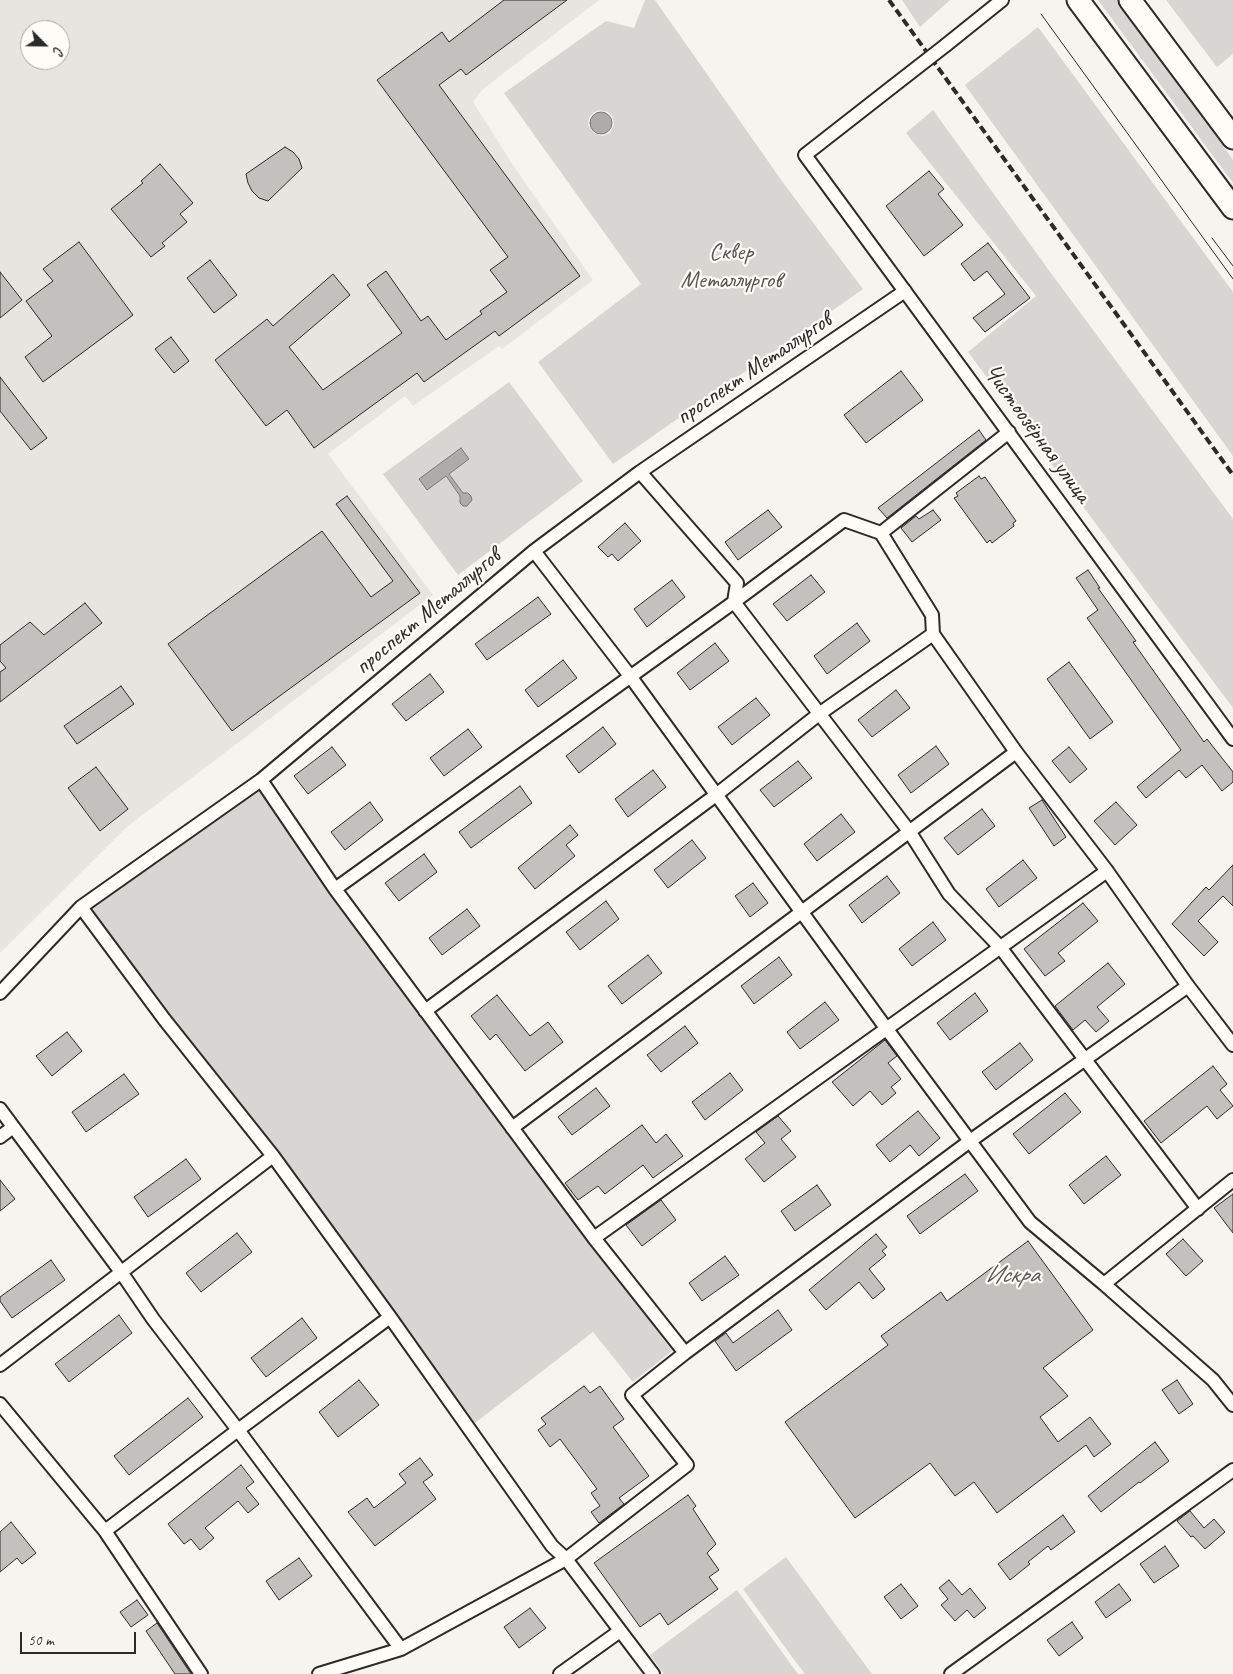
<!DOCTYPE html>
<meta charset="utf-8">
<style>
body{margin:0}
#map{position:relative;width:1233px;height:1674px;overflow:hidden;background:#f5f4ef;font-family:Caveat,sans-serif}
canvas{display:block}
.north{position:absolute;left:20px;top:20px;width:50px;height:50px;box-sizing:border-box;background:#fdfcf7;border:1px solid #a9a8a5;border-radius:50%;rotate:113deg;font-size:14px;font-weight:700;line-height:20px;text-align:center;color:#2b2b2b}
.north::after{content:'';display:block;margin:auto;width:18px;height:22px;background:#2b2b2b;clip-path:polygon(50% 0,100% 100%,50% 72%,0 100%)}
.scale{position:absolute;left:20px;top:1632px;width:116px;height:22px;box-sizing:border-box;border:2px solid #2b2b2b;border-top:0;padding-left:6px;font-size:15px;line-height:18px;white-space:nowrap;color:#2b2b2b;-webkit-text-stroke:4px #fdfcf7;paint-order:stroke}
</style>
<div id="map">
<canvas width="1233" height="1674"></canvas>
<div class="north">С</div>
<div class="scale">50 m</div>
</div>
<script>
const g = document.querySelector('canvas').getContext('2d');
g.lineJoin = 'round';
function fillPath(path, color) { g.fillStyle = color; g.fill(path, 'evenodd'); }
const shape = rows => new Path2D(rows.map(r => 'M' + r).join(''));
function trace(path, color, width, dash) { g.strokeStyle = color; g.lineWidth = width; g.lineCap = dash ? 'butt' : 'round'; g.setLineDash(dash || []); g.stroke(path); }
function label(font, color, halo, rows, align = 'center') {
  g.font = font + ' Caveat,sans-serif'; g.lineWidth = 4.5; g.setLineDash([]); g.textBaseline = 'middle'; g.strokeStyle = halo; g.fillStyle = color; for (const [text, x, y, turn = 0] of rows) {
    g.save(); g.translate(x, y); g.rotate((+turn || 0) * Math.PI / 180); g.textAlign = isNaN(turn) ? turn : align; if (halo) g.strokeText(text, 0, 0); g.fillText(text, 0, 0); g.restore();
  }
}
fillPath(shape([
 [0,0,599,0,483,89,473,102,515,168,593,280,502,349,499,346,413,406,405,396,328,454,433,595,128,826,0,953],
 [30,30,60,30,60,60,30,60]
]), '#e6e5e0');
fillPath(shape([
 [645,0,655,0,784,184,863,289,613,464,538,362,641,284,504,93,606,21,634,28],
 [599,110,608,112,612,116,614,124,610,133,602,136,594,133,588,125,589,118,593,113],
 [902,0,950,0,920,27],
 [1098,0,1119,0,1233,160,1233,183],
 [1166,0,1233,0,1233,54,1217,67],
 [1038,27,1233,292,1233,456,965,85],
 [933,110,1056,280,1233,519,1233,708,968,352,1036,296,906,133],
 [509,382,583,481,458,575,383,474],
 [461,448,449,473,463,493,463,506,459,499,460,496,445,476],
 [255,785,672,1351,633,1382,593,1332,471,1426,83,911],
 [786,1557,835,1624,872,1674,805,1674,792,1657,743,1589],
 [737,1590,798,1674,664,1674,650,1655]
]), '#d7d6d2');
const water = shape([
 '590 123a11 11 0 1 1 22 0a11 11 0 1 1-22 0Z',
 [461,448,469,459,449,474,463,493,468,493,471,496,472,500,467,506,463,506,460,503,460,496,446,476,427,490,419,479,461,448]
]);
fillPath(water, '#adaca9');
trace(water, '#797877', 1);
const building = shape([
 [504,0,567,0,466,75,461,69,439,85,580,276,499,336,495,331,424,382,417,373,314,448,287,410,266,426,215,360,267,319,273,326,333,274,350,295,289,347,323,390,402,333,367,285,386,271,421,321,428,316,446,340,482,314,480,311,507,292,490,270,508,257,377,80,442,32,449,42,504,0],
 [285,147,293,152,299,159,302,168,268,201,259,198,252,191,248,183,246,174,285,147],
 [160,164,193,203,180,214,187,222,162,243,165,246,151,257,111,209,143,183,141,181,160,164],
 [929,171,944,189,938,194,963,225,924,256,886,206,929,171],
 [79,242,133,315,43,382,25,357,52,336,26,301,53,281,43,269,79,242],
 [988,243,1030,298,985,332,973,318,1005,294,987,271,974,281,961,264,988,243],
 [210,260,237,295,214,313,187,278,210,260],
 [0,272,22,300,0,318,0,272],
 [171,337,189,361,174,373,155,349,171,337],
 [901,371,923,400,866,443,844,415,901,371],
 [0,377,47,438,31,450,0,411,0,377],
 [979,430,986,440,887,518,878,508,979,430],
 [979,476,981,479,985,477,1016,521,1013,523,1014,526,992,543,990,540,987,543,954,498,958,496,956,493,979,476],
 [347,496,420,593,232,731,168,644,322,531,371,597,393,581,336,504,347,496],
 [768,510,782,527,738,560,725,542,768,510],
 [933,510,941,520,912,542,901,528,916,516,919,519,933,510],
 [625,523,641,541,618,561,612,554,608,557,598,547,625,523],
 [1088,570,1100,588,1098,588,1136,641,1133,642,1204,742,1207,739,1233,772,1233,782,1222,791,1202,765,1186,778,1179,770,1146,798,1137,787,1181,750,1087,618,1098,610,1076,578,1088,570],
 [811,575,825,592,787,621,773,604,811,575],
 [672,580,685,597,647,627,634,609,672,580],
 [538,597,551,614,487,660,475,644,538,597],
 [85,603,102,623,0,702,0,672,6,668,0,661,0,645,30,622,44,635,85,603],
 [857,623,870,641,827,674,814,656,857,623],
 [715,643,729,661,690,690,677,673,715,643],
 [563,660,577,678,538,707,525,690,563,660],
 [1069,662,1113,722,1090,739,1047,679,1069,662],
 [430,674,444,692,406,721,392,704,430,674],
 [121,686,134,704,77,744,64,726,121,686],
 [896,690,910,708,872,737,858,720,896,690],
 [756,698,770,715,732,745,718,727,756,698],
 [603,727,616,744,579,773,566,756,603,727],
 [468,729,482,747,444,776,430,758,468,729],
 [936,746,949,764,911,793,898,775,936,746],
 [332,747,346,765,308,794,294,776,332,747],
 [1069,747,1087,769,1070,783,1052,761,1069,747],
 [798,761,812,778,774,807,760,790,798,761],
 [96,767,128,809,100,831,68,788,96,767],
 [653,770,666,787,628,817,615,799,653,770],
 [520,786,532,803,471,848,459,832,520,786],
 [1042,800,1066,837,1054,846,1029,808,1042,800],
 [370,802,383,820,345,850,331,832,370,802],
 [1116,802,1137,825,1115,845,1094,821,1116,802],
 [982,809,995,826,958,855,944,838,982,809],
 [841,814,855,832,817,861,804,844,841,814],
 [570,825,578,835,566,845,575,856,535,889,518,868,570,825],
 [692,840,706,858,668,888,654,870,692,840],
 [424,854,437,872,399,901,385,883,424,854],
 [1023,860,1037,878,999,907,986,889,1023,860],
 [1233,865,1233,906,1223,896,1198,921,1218,942,1204,956,1172,924,1206,887,1209,890,1233,865],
 [887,876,900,893,862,923,849,905,887,876],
 [753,883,768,903,750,917,735,896,753,883],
 [606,901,619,919,580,950,566,932,606,901],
 [1083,903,1098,921,1058,953,1065,961,1045,976,1024,949,1083,903],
 [467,909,480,926,442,955,429,938,467,909],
 [933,922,946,940,912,966,899,949,933,922],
 [648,955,662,973,622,1004,608,986,648,955],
 [779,957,792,975,754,1004,741,986,779,957],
 [1108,963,1125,984,1097,1007,1109,1021,1096,1032,1085,1020,1073,1030,1055,1006,1108,963],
 [975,993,988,1011,950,1040,937,1023,975,993],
 [497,995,530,1036,548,1022,563,1042,525,1071,496,1034,490,1040,471,1016,497,995],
 [825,1002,839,1020,800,1049,787,1032,825,1002],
 [685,1026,698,1043,661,1072,647,1055,685,1026],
 [67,1032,82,1051,52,1076,36,1056,67,1032],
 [885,1040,897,1056,888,1063,901,1079,891,1087,896,1093,882,1105,870,1091,853,1106,832,1082,885,1040],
 [1020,1043,1033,1060,996,1090,982,1072,1020,1043],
 [1213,1066,1227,1084,1220,1090,1233,1106,1217,1119,1207,1106,1161,1143,1144,1121,1213,1066],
 [730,1073,743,1090,705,1120,692,1102,730,1073],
 [124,1074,139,1094,86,1132,72,1112,124,1074],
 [596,1088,610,1106,572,1135,558,1117,596,1088],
 [1065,1093,1081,1112,1029,1154,1013,1134,1065,1093],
 [918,1111,940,1138,919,1156,910,1145,890,1162,876,1145,918,1111],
 [778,1116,791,1131,781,1139,796,1157,764,1182,745,1159,765,1143,756,1132,778,1116],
 [642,1125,656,1143,666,1134,683,1156,653,1178,643,1165,605,1194,598,1186,578,1200,565,1183,642,1125],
 [1106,1156,1121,1175,1084,1204,1069,1185,1106,1156],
 [186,1159,201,1179,148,1217,134,1197,186,1159],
 [965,1174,978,1191,920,1234,907,1216,965,1174],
 [0,1180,15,1199,0,1211,0,1180],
 [817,1185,831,1205,795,1231,781,1211,817,1185],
 [1233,1194,1233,1233,1214,1208,1233,1194],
 [661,1200,676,1220,642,1246,626,1225,661,1200],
 [237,1233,252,1252,201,1292,186,1273,237,1233],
 [876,1234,887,1247,882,1251,886,1255,869,1269,885,1289,873,1299,859,1282,826,1310,809,1290,876,1234],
 [1183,1239,1203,1261,1186,1276,1166,1254,1183,1239],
 [1028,1241,1093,1330,1043,1368,1068,1396,1040,1417,1058,1442,1090,1417,1111,1444,1094,1457,1086,1445,997,1513,974,1482,955,1496,930,1463,855,1518,785,1422,888,1345,881,1336,941,1292,947,1301,1028,1241],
 [725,1256,739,1275,702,1301,689,1283,725,1256],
 [51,1260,65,1280,12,1318,0,1301,0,1297,51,1260],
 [778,1310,792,1330,736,1371,715,1341,726,1333,733,1343,778,1310],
 [119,1315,132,1333,69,1382,55,1364,119,1315],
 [302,1318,317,1338,266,1377,251,1358,302,1318],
 [359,1380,379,1405,338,1437,319,1412,359,1380],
 [1177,1380,1193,1404,1179,1414,1162,1390,1177,1380],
 [584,1386,590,1393,600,1386,624,1419,613,1427,649,1476,619,1498,624,1504,599,1523,591,1512,600,1506,591,1493,597,1489,560,1439,550,1447,538,1430,546,1424,541,1418,584,1386],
 [188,1398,203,1417,129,1475,114,1456,188,1398],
 [1155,1442,1169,1461,1140,1483,1139,1482,1101,1512,1088,1496,1155,1442],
 [420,1458,433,1475,423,1482,436,1499,375,1546,348,1512,367,1498,374,1508,406,1483,399,1474,420,1458],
 [241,1465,254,1482,246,1488,259,1504,248,1513,238,1501,205,1528,214,1538,200,1550,191,1539,184,1544,168,1524,241,1465],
 [688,1495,696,1506,693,1509,716,1544,707,1553,719,1570,709,1577,718,1589,668,1625,660,1613,640,1627,594,1563,688,1495],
 [1190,1511,1204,1528,1214,1519,1225,1532,1205,1549,1193,1536,1191,1537,1177,1521,1190,1511],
 [1063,1515,1075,1532,1051,1550,1048,1546,1028,1562,1030,1564,1010,1580,998,1564,1063,1515],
 [11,1522,36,1553,22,1564,17,1558,0,1572,0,1532,11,1522],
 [1165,1546,1179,1566,1154,1583,1140,1564,1165,1546],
 [299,1558,312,1576,279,1600,266,1581,299,1558],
 [949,1580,962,1595,970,1588,986,1608,974,1618,967,1610,955,1621,941,1605,948,1599,939,1588,949,1580],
 [901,1584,918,1606,901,1619,884,1597,901,1584],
 [1119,1584,1131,1600,1106,1618,1095,1602,1119,1584],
 [137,1600,148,1615,131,1627,120,1612,137,1600],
 [530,1608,546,1628,519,1648,504,1627,530,1608],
 [1072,1622,1083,1638,1059,1656,1047,1640,1072,1622],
 [157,1623,191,1674,175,1674,146,1631,157,1623]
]);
fillPath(building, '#c2c1be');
trace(building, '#2b2b2b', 1);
const street = shape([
 [946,45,1002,0],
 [892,87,805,155,1233,739],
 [640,472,737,583,734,602,909,831,949,894,1000,947,1198,1209],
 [881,533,932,615,933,634,1016,752,1107,871,1188,986,1233,1045],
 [534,551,630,676,886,1028,1030,1222,1104,1284,1213,1380,1233,1405],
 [261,780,335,889,594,1238,685,1353],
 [335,889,734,602,844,520,881,533,1009,432],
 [81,907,164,1019,273,1156,390,1317,552,1546,566,1559,653,1674],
 [0,993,81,907,261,780,534,551,640,472,905,291],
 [425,1011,716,795,819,714,933,634],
 [0,1109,121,1272,153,1319,238,1430,401,1649],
 [512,1128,1016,752],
 [0,1137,13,1127],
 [594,1238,1107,871],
 [1104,1284,1233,1180],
 [0,1365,273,1156],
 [0,1404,105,1531,201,1674],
 [105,1531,238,1430,390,1317],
 [319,1674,401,1649,566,1559,687,1465,632,1395,685,1353,970,1141,1188,986],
 [560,1674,620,1631],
 [951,1674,1233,1470]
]);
const primary = shape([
 [1078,0,1233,208],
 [1130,0,1233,138]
]);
trace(street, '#2b2b2b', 16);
trace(primary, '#2b2b2b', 25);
trace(street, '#fdfcf7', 12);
trace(primary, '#fdfcf7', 21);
trace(shape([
 [1041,14,1233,279],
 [1212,238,1233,266]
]), '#2b2b2b', 1);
trace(shape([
 [889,0,1233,475]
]), '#2b2b2b', 4, [8, 4]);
const streetBridge = shape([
 [892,87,946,45]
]);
trace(streetBridge, '#2b2b2b', 16, []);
trace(streetBridge, '#fdfcf7', 12);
label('24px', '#565655', '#fdfcf7', [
 ["Сквер",731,253],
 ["Металлургов",731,281]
]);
label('24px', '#2b2b2b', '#fdfcf7', [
 ["проспект Металлургов",754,369,-34],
 ["Чистоозёрная улица",1037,434,54],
 ["проспект Металлургов",428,612,-40]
]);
label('italic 25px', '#585857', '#fdfcf7', [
 ["Искра",1012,1275]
]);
</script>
